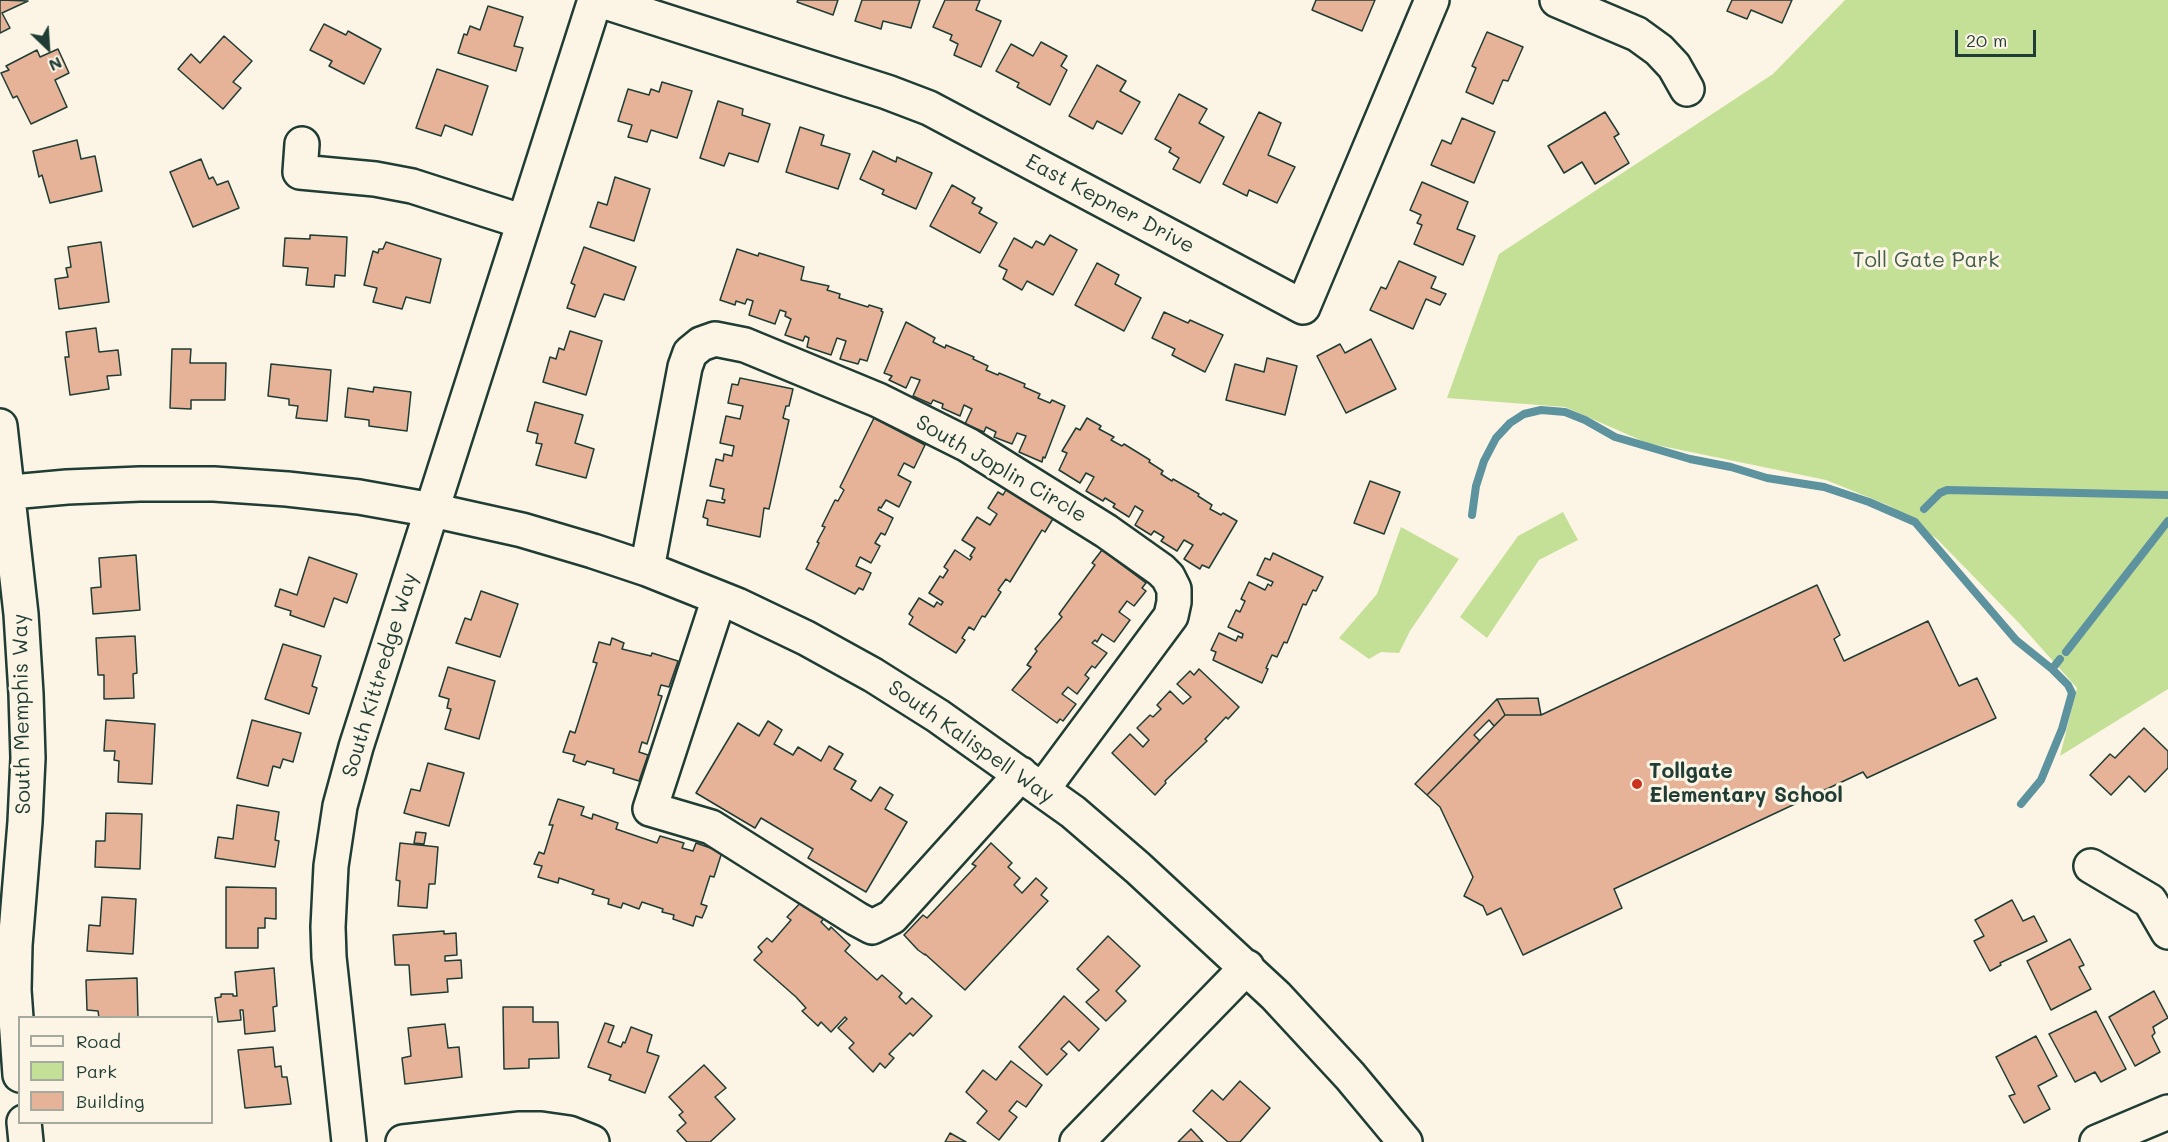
<!DOCTYPE html>
<style>
body{margin:0}
#map{position:relative;width:2168px;height:1142px;overflow:hidden;background:#fcf5e5;font-family:Mali,sans-serif}
canvas{display:block}
.legend{position:absolute;left:18px;top:1016px;width:195px;height:108px;box-sizing:border-box;background:#fcf5e5;border:2px solid #a4ab9e;margin:0;padding:8px 10px;list-style:none;font-size:18px;color:#1f3d34}
.legend li{display:flex;align-items:center;gap:12px;height:30px}
.legend b{width:30px;border:2px solid #a4ab9e}
.north{position:absolute;left:18px;top:18px;width:60px;height:60px;-webkit-text-stroke:4px #fcf5e5;paint-order:stroke;rotate:155deg;font-size:16px;font-weight:700;line-height:24px;text-align:center;color:#1f3d34}
.north::after{content:'';display:block;margin:auto;width:21px;height:27px;background:#1f3d34;clip-path:polygon(50% 0,100% 100%,50% 72%,0 100%)}
.scale{position:absolute;left:1955px;top:30px;width:81px;height:27px;box-sizing:border-box;border:3px solid #1f3d34;border-top:0;padding-left:8px;font-size:18px;line-height:21px;white-space:nowrap;color:#1f3d34;-webkit-text-stroke:4px #fcf5e5;paint-order:stroke}
</style>
<div id="map">
<canvas width="2168" height="1142"></canvas>
<ul class="legend">
<li><b style="height:8px;background:#fcf5e5"></b>Road</li>
<li><b style="height:16px;background:#c4e097"></b>Park</li>
<li><b style="height:16px;background:#e6b399"></b>Building</li>
</ul>
<div class="north">N</div>
<div class="scale">20 m</div>
</div>
<script>
const g = document.querySelector('canvas').getContext('2d');
g.lineJoin = 'round';
function fillPath(path, color) { g.fillStyle = color; g.fill(path, 'evenodd'); }
const shape = rows => new Path2D(rows.map(r => 'M' + r).join(''));
function trace(path, color, width, dash) { g.strokeStyle = color; g.lineWidth = width; g.lineCap = dash ? 'butt' : 'round'; g.setLineDash(dash || []); g.stroke(path); }
function label(font, color, halo, rows, align = 'center') {
  g.font = font + ' Mali,sans-serif'; g.lineWidth = 6; g.setLineDash([]); g.textBaseline = 'middle'; g.strokeStyle = halo; g.fillStyle = color; for (const [text, x, y, turn = 0] of rows) {
    g.save(); g.translate(x, y); g.rotate((+turn || 0) * Math.PI / 180); g.textAlign = isNaN(turn) ? turn : align; if (halo) g.strokeText(text, 0, 0); g.fillText(text, 0, 0); g.restore();
  }
}
fillPath(shape([
 [1845,0,2168,0,2168,689,2060,756,2077,688,2019,623,1937,539,1890,506,1826,480,1647,443,1565,407,1447,398,1499,254,1773,74],
 [1563,512,1578,540,1539,560,1487,638,1460,617,1518,536],
 [1401,527,1459,559,1410,631,1399,653,1381,652,1369,659,1339,638,1377,594]
]), '#c4e097');
trace(shape([
 [1924,509,1940,493,1947,490,2168,495],
 [1472,515,1476,486,1484,461,1496,438,1510,423,1524,414,1541,410,1565,412,1585,420,1615,437,1690,459,1731,467,1767,478,1824,487,1869,502,1915,522,2016,640,2052,669,2068,685,2072,693,2062,729,2041,780,2021,804],
 [2066,652,2168,521],
 [2052,669,2060,659]
]), '#5d929f', 8);
const building = shape([
 [0,0,28,1,2,13,10,28,0,33,0,0],
 [798,0,838,0,833,15,797,2,798,0],
 [862,0,920,0,911,28,883,21,881,29,855,21,862,0],
 [945,0,980,0,976,10,1001,21,981,67,954,55,958,44,950,40,952,35,933,27,945,0],
 [1316,0,1375,0,1362,31,1312,10,1316,0],
 [1732,0,1792,0,1782,23,1751,10,1747,19,1727,11,1732,0],
 [488,6,523,17,514,46,523,48,516,71,458,53,464,34,467,35,470,26,480,30,488,6],
 [324,24,346,35,348,31,381,49,364,84,329,66,332,61,310,50,324,24],
 [1487,32,1523,47,1508,81,1503,80,1493,104,1466,92,1476,68,1472,66,1487,32],
 [224,36,252,61,233,82,241,88,223,109,178,69,191,54,200,63,224,36],
 [1041,42,1067,56,1061,66,1067,70,1050,105,1017,87,1019,83,996,71,1011,44,1033,56,1041,42],
 [58,49,69,73,55,80,67,107,31,124,17,96,13,98,1,73,9,70,6,66,37,50,40,57,58,49],
 [1097,65,1126,81,1120,91,1140,102,1122,134,1097,121,1093,129,1069,116,1097,65],
 [437,69,488,86,472,135,445,125,441,136,416,128,437,69],
 [662,82,692,91,677,138,651,130,647,142,628,137,632,125,618,121,628,89,649,95,651,89,659,92,662,82],
 [1179,94,1207,109,1199,123,1224,137,1200,183,1173,169,1179,158,1169,152,1171,148,1155,139,1179,94],
 [718,101,743,109,742,115,770,124,758,162,729,153,724,166,700,158,718,101],
 [1259,112,1281,123,1268,155,1295,167,1277,203,1249,190,1247,196,1223,184,1259,112],
 [1605,112,1619,134,1614,137,1629,163,1595,184,1582,162,1564,173,1548,146,1605,112],
 [1462,118,1495,132,1474,183,1431,165,1442,140,1451,144,1462,118],
 [800,127,824,135,821,145,850,154,838,189,786,172,800,127],
 [77,140,81,159,95,156,102,191,50,203,42,175,39,177,33,151,77,140],
 [873,151,896,162,897,157,932,173,916,209,882,194,884,190,860,179,873,151],
 [201,159,209,179,213,177,217,185,228,181,239,208,193,227,170,172,201,159],
 [615,177,650,189,634,241,590,227,598,202,607,205,615,177],
 [1422,182,1468,202,1457,229,1475,236,1463,265,1414,244,1422,225,1417,223,1421,215,1410,210,1422,182],
 [952,185,975,198,972,203,982,208,979,213,997,223,980,253,930,226,952,185],
 [310,235,347,237,345,276,335,275,334,287,306,285,308,268,283,266,285,238,310,239,310,235],
 [1050,235,1077,250,1053,295,1027,281,1022,290,1003,279,1007,270,999,266,1014,238,1032,248,1036,241,1044,245,1050,235],
 [101,242,109,302,59,309,55,279,68,277,66,268,71,267,68,247,101,242],
 [386,242,441,259,430,303,406,297,402,309,373,302,377,288,364,285,373,251,378,253,379,249,383,249,386,242],
 [584,247,636,267,624,300,604,294,595,317,567,308,575,285,571,283,584,247],
 [737,249,758,256,759,253,804,267,801,280,829,286,827,290,840,294,839,298,868,307,869,305,882,309,881,311,883,312,867,361,860,359,858,364,840,359,846,341,837,338,831,355,807,347,809,338,805,336,803,341,785,335,791,319,785,316,786,312,780,310,775,324,749,315,753,301,747,299,745,304,736,301,735,305,720,300,737,249],
 [1399,261,1436,277,1431,288,1446,294,1440,305,1426,299,1413,329,1370,310,1381,287,1386,289,1399,261],
 [1097,263,1119,275,1115,284,1141,298,1124,331,1075,305,1097,263],
 [1164,312,1188,323,1190,320,1223,335,1205,372,1172,355,1175,349,1152,338,1164,312],
 [906,322,935,338,933,342,945,348,946,345,974,357,973,359,988,366,986,370,998,375,999,373,1025,384,1024,387,1040,394,1038,398,1050,403,1052,400,1065,406,1045,458,1043,457,1042,462,1019,452,1026,436,1017,433,1012,444,994,437,996,432,986,427,984,432,965,424,972,409,964,405,960,416,942,408,943,404,933,400,931,404,913,396,920,380,911,377,906,388,889,380,892,376,884,373,906,322],
 [96,328,99,352,118,350,121,375,107,376,109,389,70,395,65,357,69,357,66,332,96,328],
 [570,331,602,341,586,395,543,382,550,357,556,359,559,348,564,350,570,331],
 [1371,339,1396,389,1346,413,1317,356,1340,344,1345,353,1371,339],
 [172,349,191,349,190,363,226,363,225,400,191,400,191,409,170,408,172,349],
 [1267,358,1297,366,1285,415,1226,400,1235,364,1264,372,1267,358],
 [271,364,331,370,327,421,296,418,298,406,289,405,289,399,268,396,271,364],
 [740,378,793,389,789,406,786,406,783,418,789,420,769,509,764,508,760,537,707,525,708,519,703,517,707,500,724,503,725,500,722,499,724,489,710,486,716,459,723,461,724,454,732,456,734,446,720,443,726,416,740,419,743,406,728,403,732,384,738,385,740,378],
 [374,387,411,392,407,431,369,426,369,420,345,417,348,388,373,392,374,387],
 [535,402,583,415,575,443,594,449,586,478,536,465,542,444,536,443,538,434,527,431,535,402],
 [874,418,925,445,914,468,904,463,898,475,911,482,899,507,886,500,881,508,879,507,878,510,893,518,885,535,881,533,875,543,880,546,871,563,860,557,856,566,871,573,863,590,859,588,855,594,806,569,819,543,817,542,825,527,822,526,835,500,838,501,844,490,840,487,874,418],
 [1087,418,1101,426,1099,429,1114,437,1111,440,1122,446,1124,444,1150,460,1149,462,1163,471,1161,474,1172,481,1173,479,1199,494,1198,496,1212,505,1210,509,1221,515,1223,513,1237,521,1209,568,1202,565,1200,569,1184,559,1193,545,1184,540,1177,551,1161,541,1164,537,1154,531,1151,535,1135,525,1143,511,1135,506,1129,517,1113,507,1115,504,1105,498,1103,501,1086,491,1094,477,1086,473,1080,483,1059,470,1067,453,1062,451,1076,428,1080,430,1087,418],
 [1370,481,1400,492,1384,534,1354,523,1370,481],
 [1007,488,1054,517,1045,532,1042,530,1010,582,1006,579,998,590,1001,592,985,617,982,616,974,630,969,627,962,638,965,640,956,653,909,624,913,617,909,614,919,598,934,607,937,602,941,605,943,602,929,593,940,576,943,578,948,570,944,567,955,550,970,560,972,557,970,556,975,548,962,540,977,517,990,525,997,514,988,508,998,492,1003,495,1007,488],
 [1102,550,1146,583,1142,588,1146,591,1134,606,1127,601,1119,612,1130,620,1114,642,1102,634,1097,642,1095,640,1092,643,1107,653,1095,668,1092,666,1085,675,1089,678,1077,694,1068,687,1062,694,1076,704,1063,721,1060,719,1057,723,1012,690,1031,667,1027,665,1037,651,1035,649,1062,617,1059,614,1095,565,1092,563,1102,550],
 [1273,553,1323,577,1316,591,1313,590,1306,605,1303,604,1287,643,1284,642,1277,657,1272,655,1266,668,1268,669,1262,683,1213,660,1216,652,1211,650,1219,633,1236,641,1238,636,1242,638,1243,634,1228,627,1236,610,1240,612,1245,601,1241,599,1249,582,1265,590,1268,584,1271,586,1273,582,1257,575,1265,558,1270,560,1273,553],
 [136,555,140,610,93,614,91,588,101,587,99,558,136,555],
 [309,557,357,574,347,603,334,598,324,627,290,615,291,611,275,606,280,589,297,595,309,557],
 [1817,585,1840,635,1834,639,1844,661,1928,621,1959,686,1977,678,1996,718,1867,778,1863,772,1614,889,1622,908,1523,955,1501,908,1487,915,1483,906,1464,896,1473,877,1440,807,1427,795,1505,715,1541,715,1817,585],
 [481,591,518,604,500,657,456,643,465,618,471,620,481,591],
 [135,636,137,673,133,674,134,698,104,699,104,675,98,675,96,638,135,636],
 [612,638,624,643,622,649,651,656,652,653,678,661,669,687,661,685,658,695,662,696,647,744,642,742,639,752,648,755,639,781,613,773,614,769,587,761,585,765,573,761,575,755,563,752,570,731,575,733,597,663,593,662,599,642,610,645,612,638],
 [283,644,321,656,312,686,317,688,309,714,265,699,283,644],
 [448,667,495,681,479,739,445,729,451,709,447,708,449,699,439,696,448,667],
 [1199,669,1239,707,1228,719,1226,717,1205,739,1207,741,1165,781,1166,783,1155,795,1112,753,1130,734,1143,747,1149,740,1137,728,1150,715,1153,717,1161,709,1157,705,1170,691,1183,704,1191,697,1177,684,1190,671,1194,675,1199,669],
 [1538,698,1541,715,1505,715,1497,699,1538,698],
 [1497,699,1505,715,1494,726,1489,720,1474,735,1480,741,1427,795,1415,784,1497,699],
 [106,720,155,724,152,784,118,782,119,761,114,760,115,751,104,751,106,720],
 [252,720,301,733,293,762,283,759,280,768,273,766,268,786,237,778,252,720],
 [768,721,782,730,774,744,793,755,798,747,821,761,829,746,843,754,834,769,856,781,851,789,871,801,880,787,893,795,885,809,907,822,866,892,808,858,813,849,761,818,755,828,696,793,738,723,759,736,768,721],
 [2144,728,2168,751,2168,768,2145,792,2129,776,2111,795,2090,775,2110,754,2115,758,2144,728],
 [428,763,464,773,449,826,404,813,411,789,420,791,428,763],
 [558,799,584,807,581,815,592,819,593,814,618,823,616,829,657,843,660,836,684,843,682,848,693,851,696,843,722,852,714,877,710,876,701,904,707,906,702,918,696,916,693,926,673,919,674,915,662,912,663,909,642,902,639,909,623,903,621,908,608,904,609,899,592,894,594,890,559,878,558,883,538,877,542,866,534,864,539,852,544,854,553,825,549,825,558,799],
 [237,805,279,812,275,840,279,841,275,867,215,858,218,837,233,839,237,805],
 [106,813,142,814,140,869,95,867,96,841,105,841,106,813],
 [416,832,426,833,424,844,414,843,416,832],
 [400,843,438,847,435,884,429,884,427,908,398,906,400,881,396,880,400,843],
 [991,843,1012,863,1008,867,1020,878,1014,885,1022,893,1036,878,1047,888,1041,895,1048,901,965,990,925,954,925,955,918,950,904,935,923,915,927,918,976,866,972,864,991,843],
 [226,887,276,888,276,919,265,918,265,928,258,928,258,948,226,948,226,887],
 [102,897,136,899,133,954,87,951,89,925,100,926,102,897],
 [806,897,826,916,821,922,829,930,831,927,850,945,845,951,877,980,882,975,902,993,899,997,906,1004,912,998,932,1016,913,1036,910,1033,889,1054,894,1058,885,1068,880,1063,873,1072,849,1048,854,1043,838,1028,847,1019,845,1017,831,1032,821,1022,818,1026,802,1011,806,1008,796,997,754,960,762,952,758,947,767,938,772,942,791,920,787,917,806,897],
 [2012,900,2023,921,2034,916,2047,941,2000,963,2001,965,1990,971,1974,941,1984,936,1975,920,2012,900],
 [444,931,444,934,456,933,457,955,445,956,445,961,461,960,462,978,447,979,448,992,411,995,409,965,395,965,393,935,444,931],
 [1108,936,1140,966,1116,991,1126,1001,1106,1021,1086,1002,1099,990,1077,969,1108,936],
 [2070,939,2084,965,2079,967,2091,989,2051,1010,2027,961,2070,939],
 [274,968,277,1006,273,1007,275,1031,245,1034,243,1010,240,1010,241,1020,218,1022,215,998,221,997,221,994,233,994,233,996,237,996,235,972,274,968],
 [137,978,138,1018,99,1018,98,1011,87,1010,86,980,137,978],
 [2154,991,2168,1018,2153,1027,2155,1033,2152,1036,2160,1052,2135,1066,2109,1017,2154,991],
 [1064,996,1099,1029,1079,1051,1069,1041,1061,1049,1067,1054,1047,1075,1019,1047,1064,996],
 [503,1007,533,1007,533,1022,558,1022,559,1058,529,1059,529,1068,504,1069,503,1007],
 [2096,1011,2126,1069,2101,1082,2095,1072,2075,1082,2049,1034,2096,1011],
 [605,1023,614,1026,608,1042,621,1047,623,1042,625,1043,631,1027,652,1035,647,1052,659,1056,645,1093,609,1080,611,1075,588,1067,605,1023],
 [445,1024,448,1048,459,1047,462,1077,405,1084,402,1058,411,1056,408,1028,445,1024],
 [2036,1036,2057,1076,2038,1086,2050,1109,2024,1123,2009,1096,2015,1094,1996,1057,2036,1036],
 [273,1047,275,1067,281,1066,282,1077,287,1077,291,1104,245,1108,238,1050,273,1047],
 [1011,1061,1042,1085,1026,1107,1017,1101,1009,1111,1017,1117,999,1140,977,1123,987,1111,966,1092,983,1070,996,1080,1011,1061],
 [704,1065,726,1088,715,1097,735,1119,710,1142,687,1142,677,1131,686,1123,679,1115,683,1112,669,1097,704,1065],
 [1240,1081,1270,1108,1240,1142,1228,1142,1193,1111,1212,1090,1223,1100,1240,1081],
 [1191,1129,1203,1142,1178,1142,1191,1129],
 [950,1133,966,1142,945,1142,950,1133]
]);
fillPath(building, '#e6b399');
trace(building, '#1f3d34', 1.5);
const minor = shape([
 [599,0,887,92,929,108,1303,307,1432,0],
 [1557,0,1637,34,1659,50,1674,66,1687,89],
 [302,144,300,172,375,179,412,186,524,222],
 [0,426,21,614,26,694,28,758,25,822,15,945,14,990,20,1075],
 [0,493,67,487,140,484,214,484,287,489,359,497,432,510,522,530,593,551,647,569,737,605,806,638,873,675,938,716,1073,812,1138,868,1276,996,1350,1076,1405,1142],
 [647,569,685,367,690,353,701,344,715,339,745,345,878,400,968,445,1106,531,1161,570,1168,577,1174,589,1174,602,1171,616,1042,790],
 [719,598,650,809,711,827,857,919,872,927,892,917,1021,774],
 [2091,866,2150,901,2168,932],
 [24,1122,26,1142],
 [349,1142,329,957,328,927,331,866,340,806,356,747,595,0],
 [403,1142,520,1129,541,1129,569,1133,592,1142],
 [1077,1142,1247,967],
 [2097,1142,2168,1112]
]);
trace(minor, '#1f3d34', 38);
trace(minor, '#fcf5e5', 33);
for (const [x, y, r, color] of [
 [1637,784,6,"#c8321e"]
]) { const dot = new Path2D(); dot.arc(x, y, r, 0, 2 * Math.PI); g.fillStyle = color; g.fill(dot); trace(dot, '#fcf5e5', 2); }
label('21px', '#1f3d34', '#fcf5e5', [
 ["East Kepner Drive",1110,204,28],
 ["South Joplin Circle",1001,469,30],
 ["South Kittredge Way",380,675,-73],
 ["South Memphis Way",22,714,-91],
 ["South Kalispell Way",971,742,35]
]);
label('21px', '#405e48', '#fcf5e5', [
 ["Toll Gate Park",1926,261]
]);
label('bold 21px', '#1f3d34', '#fcf5e5', [
 ["Tollgate",1649,772],
 ["Elementary School",1649,796]
], 'left');
</script>
